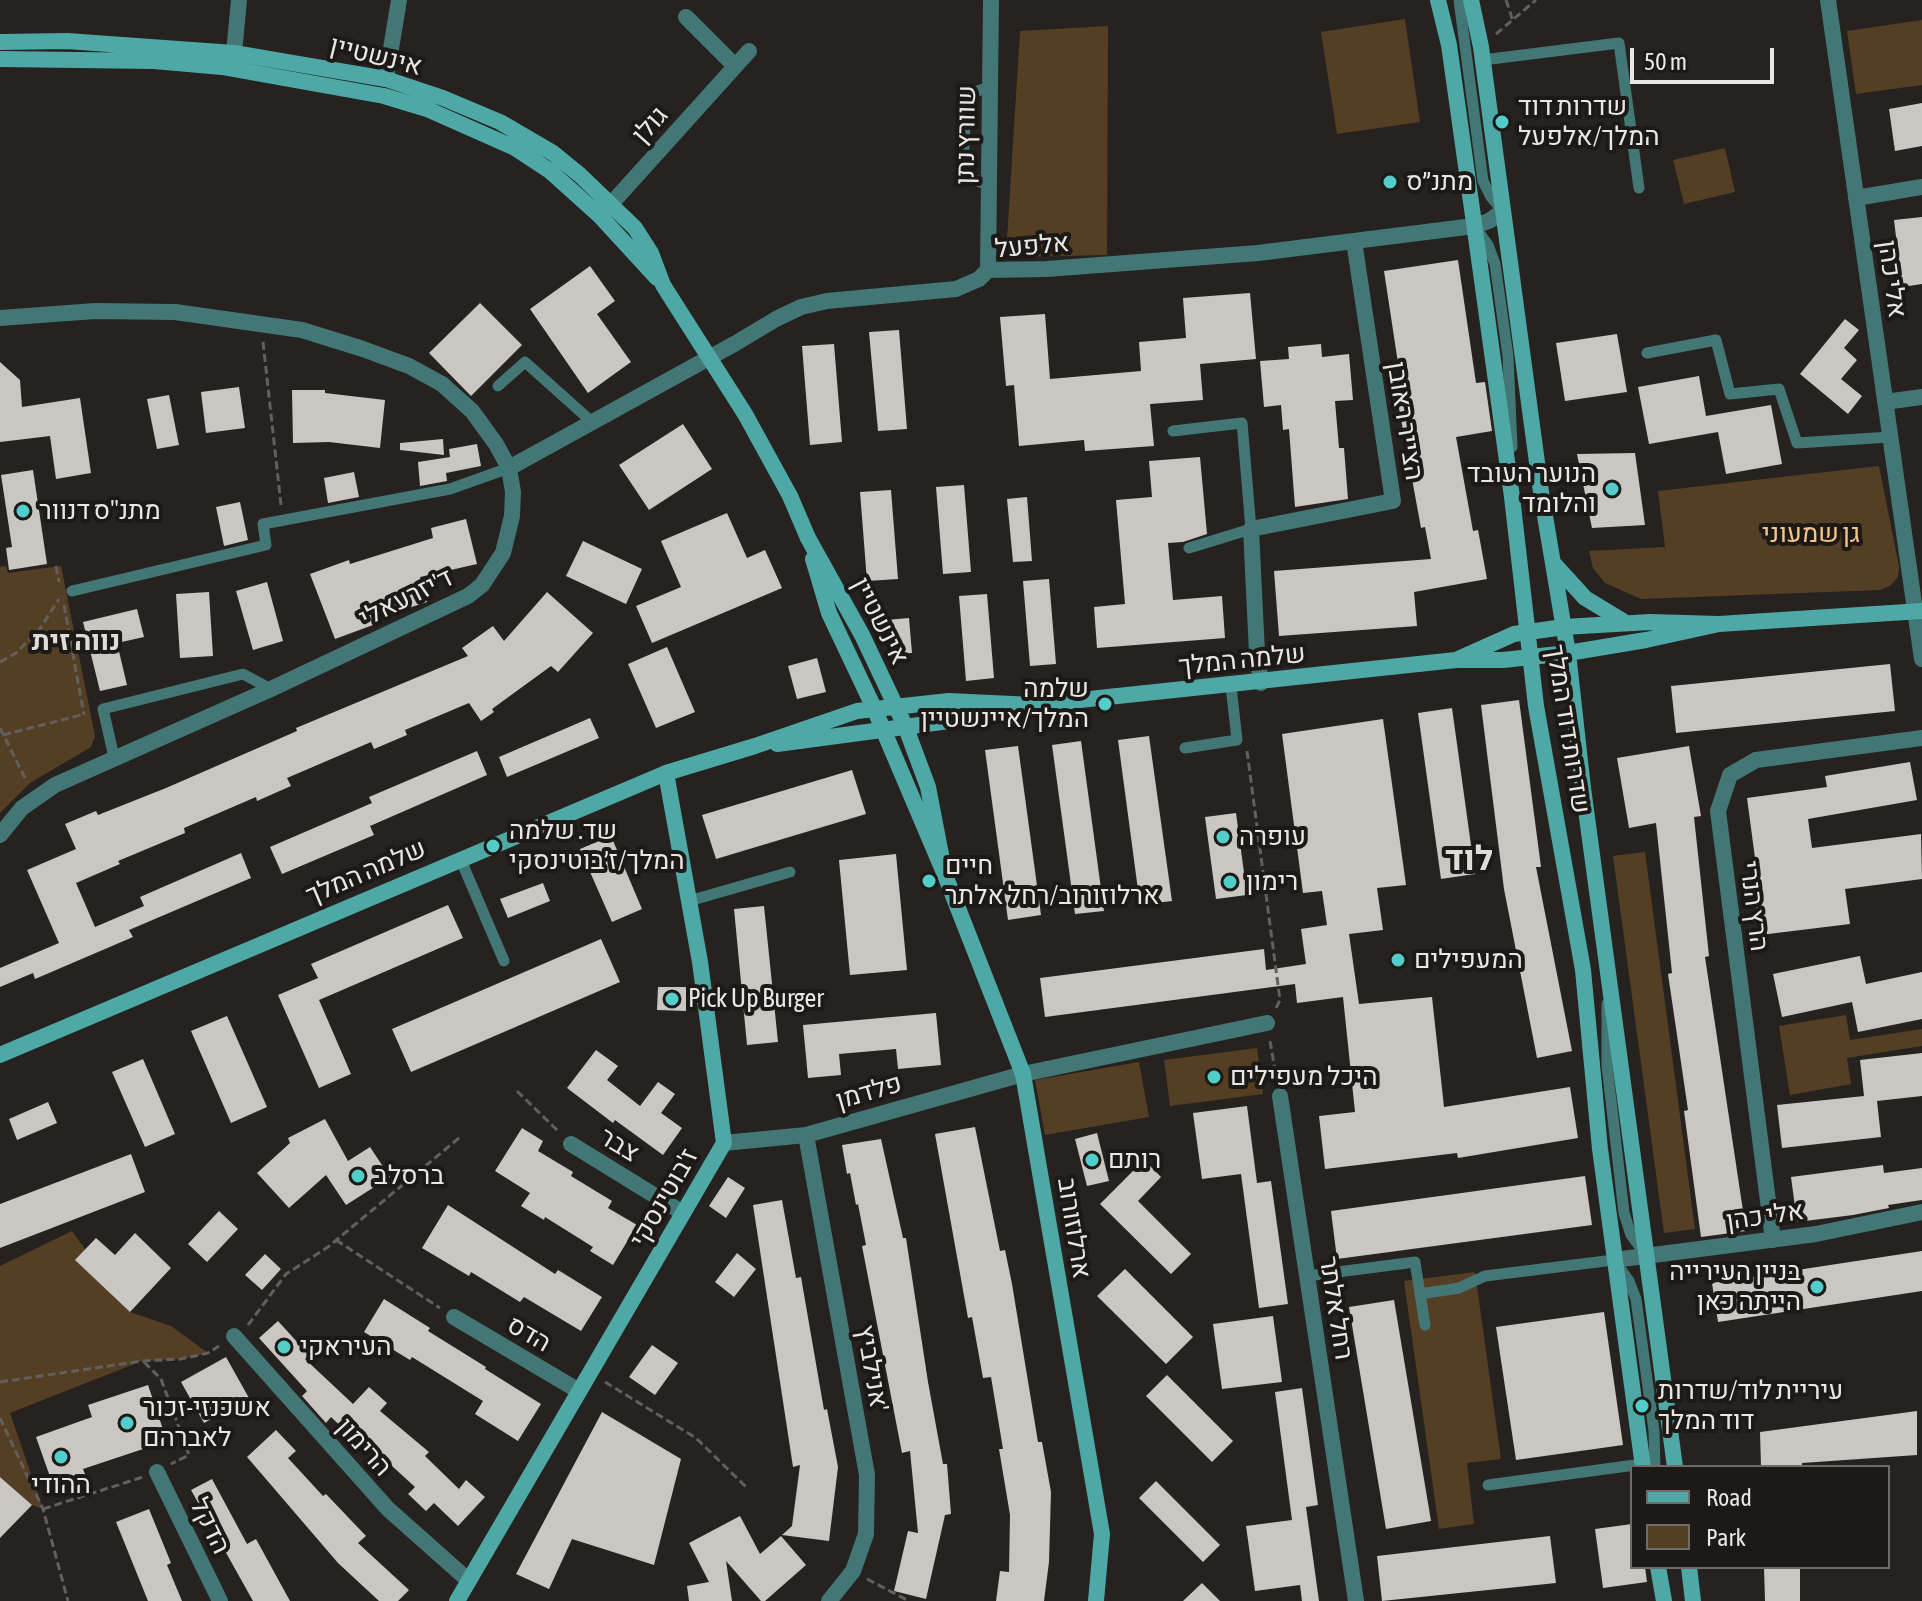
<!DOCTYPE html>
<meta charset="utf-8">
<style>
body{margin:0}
#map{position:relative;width:1922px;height:1601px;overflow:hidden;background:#26221f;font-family:"Asap Condensed",sans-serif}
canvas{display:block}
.legend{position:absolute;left:1630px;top:1465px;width:260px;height:104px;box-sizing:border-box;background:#1c1916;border:2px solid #6e6b69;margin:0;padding:10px 14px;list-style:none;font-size:24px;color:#e9e7e5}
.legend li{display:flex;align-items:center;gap:16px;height:40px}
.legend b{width:40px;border:2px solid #6e6b69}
.scale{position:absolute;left:1630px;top:48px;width:144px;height:36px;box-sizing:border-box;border:4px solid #e9e7e5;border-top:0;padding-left:10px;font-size:24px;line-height:28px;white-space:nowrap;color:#e9e7e5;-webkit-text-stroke:6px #1c1916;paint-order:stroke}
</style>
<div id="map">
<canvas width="1922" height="1601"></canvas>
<ul class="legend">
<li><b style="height:10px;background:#4ea8a5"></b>Road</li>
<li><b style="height:22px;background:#553f24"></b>Park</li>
</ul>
<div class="scale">50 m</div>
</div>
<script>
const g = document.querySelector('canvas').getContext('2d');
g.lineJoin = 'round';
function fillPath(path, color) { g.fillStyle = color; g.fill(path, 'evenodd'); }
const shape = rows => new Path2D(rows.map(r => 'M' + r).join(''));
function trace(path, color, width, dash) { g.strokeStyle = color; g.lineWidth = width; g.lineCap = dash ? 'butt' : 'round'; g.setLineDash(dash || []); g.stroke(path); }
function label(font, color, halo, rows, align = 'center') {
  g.font = font + ' "Asap Condensed",Heebo,sans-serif'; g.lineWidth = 8; g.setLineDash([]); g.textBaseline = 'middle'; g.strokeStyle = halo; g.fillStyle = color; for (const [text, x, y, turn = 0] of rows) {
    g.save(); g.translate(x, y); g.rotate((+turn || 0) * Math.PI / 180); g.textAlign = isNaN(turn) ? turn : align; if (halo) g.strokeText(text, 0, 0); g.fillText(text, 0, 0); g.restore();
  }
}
fillPath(shape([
 [1405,19,1420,122,1337,134,1321,32],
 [1922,20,1922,85,1856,94,1847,31],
 [1108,26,1107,255,1021,257,1010,251,1007,239,1020,31],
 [1725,148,1735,192,1684,204,1673,160],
 [1879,466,1899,566,1898,577,1890,586,1880,590,1641,599,1605,583,1593,568,1589,551,1665,547,1658,491],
 [6,566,8,573,61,566,95,736,91,747,30,783,0,813,0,567],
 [1645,852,1695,1229,1664,1233,1613,856],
 [1846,1015,1850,1040,1922,1029,1922,1046,1847,1058,1851,1084,1790,1095,1779,1026],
 [1257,1048,1263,1094,1170,1106,1164,1060],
 [1139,1062,1149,1117,1045,1135,1035,1080],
 [72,1231,130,1312,171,1326,208,1353,181,1359,142,1361,10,1413,43,1509,32,1505,0,1477,0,1266],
 [1475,1272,1501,1459,1467,1463,1474,1524,1439,1529,1404,1281]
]), '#553f24');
fillPath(shape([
 [1922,103,1922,146,1895,151,1889,109],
 [1922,217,1922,284,1902,287,1894,220],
 [1458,260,1476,383,1485,382,1492,431,1456,437,1473,531,1478,530,1487,579,1414,592,1417,626,1279,636,1274,571,1431,559,1425,527,1421,528,1397,397,1403,396,1384,271],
 [590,266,615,301,597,314,631,362,588,393,530,309],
 [1250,293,1256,359,1200,364,1203,400,1150,404,1154,446,1085,451,1084,440,1019,446,1014,385,1006,386,1000,317,1045,314,1050,379,1141,371,1139,342,1186,338,1183,298],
 [480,303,522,345,471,396,429,353],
 [1845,319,1859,330,1844,348,1857,360,1841,379,1862,396,1848,414,1800,374],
 [899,330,907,429,878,431,869,332],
 [1617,334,1627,392,1565,401,1556,343],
 [834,344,842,442,810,445,802,346],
 [1321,344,1322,357,1349,354,1353,400,1335,401,1339,448,1344,448,1348,499,1295,507,1289,429,1283,430,1281,405,1264,407,1260,361,1289,359,1288,347],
 [0,362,20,380,22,407,80,398,91,473,56,479,50,436,0,442],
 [1699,376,1706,416,1771,405,1782,464,1726,474,1718,432,1649,444,1638,387],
 [239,387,245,428,206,433,201,392],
 [292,390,325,390,325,393,385,400,380,448,329,442,293,443],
 [169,395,179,445,157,449,147,399],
 [683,424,712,469,649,510,619,465],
 [443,439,444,455,400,450,400,443],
 [477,444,481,466,446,473,447,481,420,486,418,462,450,457,449,449],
 [1635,453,1645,525,1592,528,1577,454],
 [1200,457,1207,534,1183,542,1168,543,1173,600,1222,596,1225,638,1097,648,1094,607,1125,604,1116,500,1152,497,1149,461],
 [33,470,47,564,9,570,6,548,12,547,1,475],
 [354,472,359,497,328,503,324,478],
 [964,485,971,572,943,574,936,487],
 [891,490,898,579,867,581,860,492],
 [1027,497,1032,561,1013,562,1007,499],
 [240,502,248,540,224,546,216,507],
 [727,513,747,558,765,550,782,588,652,643,636,606,681,587,661,541],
 [466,519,477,564,420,577,427,602,371,620,373,625,335,639,310,574,349,560,350,564,433,538,431,528],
 [583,541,642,569,626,604,566,576],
 [1049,579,1056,664,1030,666,1023,581],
 [267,582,283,641,253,650,236,591],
 [209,592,213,656,180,658,176,594],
 [547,592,593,633,558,672,551,666,492,709,494,712,481,721,469,703,405,730,407,735,374,749,371,742,287,778,291,786,257,801,256,797,184,828,185,833,118,861,120,864,76,883,95,927,144,906,140,897,241,853,251,878,129,930,133,937,35,979,33,973,0,987,0,968,59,943,27,870,76,849,65,824,96,811,98,815,166,788,297,731,296,728,468,656,462,648,493,626,504,641],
 [987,594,994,678,966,681,959,596],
 [137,609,144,637,117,643,127,685,100,691,83,622],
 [909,618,912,653,889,654,886,620],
 [667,647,695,712,656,728,628,664],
 [817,658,826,692,797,699,788,666],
 [1890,664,1895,711,1676,733,1671,686],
 [1519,700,1541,867,1536,867,1572,1051,1537,1058,1504,889,1481,705],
 [1452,708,1475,874,1441,879,1418,713],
 [590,718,599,738,507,777,499,757],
 [1383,719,1406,885,1377,888,1383,930,1349,934,1359,1004,1432,997,1444,1107,1570,1087,1578,1138,1458,1158,1457,1153,1325,1169,1319,1116,1355,1112,1343,997,1297,1003,1295,984,1045,1017,1040,978,1264,949,1266,970,1306,964,1301,929,1327,925,1322,891,1303,893,1282,734],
 [1149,736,1172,901,1140,905,1118,740],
 [1081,741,1104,911,1075,914,1052,745],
 [1018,746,1041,915,1008,920,985,750],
 [1689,746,1701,816,1694,817,1709,956,1705,957,1746,1231,1701,1237,1684,1111,1688,1110,1668,974,1672,973,1656,823,1629,828,1617,758],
 [477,751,487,775,370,826,374,835,282,874,270,847,372,803,369,797],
 [1910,762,1917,800,1808,819,1812,848,1921,834,1922,879,1845,889,1850,924,1760,935,1754,889,1759,888,1747,798,1827,787,1825,776],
 [852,770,866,814,716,859,702,815],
 [1236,813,1247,895,1216,899,1205,817],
 [611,836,642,909,612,922,580,849],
 [896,854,907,970,850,975,839,860],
 [543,883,550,901,508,918,500,899],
 [448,905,463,938,319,1000,351,1074,319,1088,278,995,318,978,311,964],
 [764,906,778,1042,747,1045,734,909],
 [601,939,620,982,411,1072,392,1029],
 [1860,956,1866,984,1922,972,1922,1019,1858,1032,1852,1002,1782,1017,1773,974],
 [658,987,686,987,686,1011,657,1010],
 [936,1013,941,1065,898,1069,896,1049,839,1054,841,1075,808,1078,803,1025],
 [227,1016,267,1107,231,1123,191,1031],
 [596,1050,618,1066,607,1080,640,1106,658,1082,675,1094,661,1113,682,1128,663,1155,615,1120,613,1123,567,1088],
 [1922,1053,1922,1096,1877,1101,1881,1137,1782,1148,1777,1105,1864,1096,1860,1060],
 [143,1059,175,1134,145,1147,112,1072],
 [48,1102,57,1123,17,1140,9,1119],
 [1247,1106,1257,1183,1271,1181,1288,1304,1259,1308,1241,1174,1202,1179,1193,1113],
 [325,1119,348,1161,370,1147,390,1177,346,1205,326,1175,289,1208,257,1173,290,1143,288,1138],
 [975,1127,1000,1251,1005,1250,1012,1284,1038,1442,1042,1442,1051,1492,1049,1562,1044,1601,996,1601,1000,1571,1009,1572,1010,1515,999,1449,1003,1449,991,1377,983,1378,972,1317,968,1318,935,1134],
 [522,1128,543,1141,538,1151,573,1172,571,1176,612,1201,608,1208,637,1225,613,1265,590,1251,593,1247,545,1217,544,1220,521,1206,530,1193,495,1171],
 [1097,1133,1109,1181,1087,1186,1075,1139],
 [881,1139,903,1238,906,1238,928,1382,943,1464,947,1464,951,1514,945,1515,926,1599,894,1591,908,1531,918,1533,910,1451,902,1453,862,1246,866,1245,858,1204,856,1205,850,1173,847,1174,842,1145],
 [131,1154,145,1192,0,1248,0,1204],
 [1144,1160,1161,1177,1138,1201,1191,1254,1171,1274,1100,1204],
 [1883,1165,1884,1173,1922,1168,1922,1200,1888,1205,1889,1208,1853,1215,1797,1222,1791,1177],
 [1585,1176,1592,1225,1337,1259,1331,1211],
 [728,1177,745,1188,726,1218,709,1206],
 [782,1200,796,1278,801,1277,824,1410,827,1409,838,1467,829,1541,782,1535,792,1526,800,1465,793,1467,753,1205],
 [448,1205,555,1274,558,1270,602,1297,581,1331,524,1297,520,1302,471,1272,469,1276,422,1248],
 [219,1211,238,1229,207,1262,188,1244],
 [135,1233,171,1268,130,1312,75,1260,96,1238,115,1255],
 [1922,1251,1922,1291,1718,1322,1712,1283],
 [737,1253,756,1269,734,1297,715,1282],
 [265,1254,281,1269,262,1290,245,1275],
 [1125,1269,1193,1337,1166,1364,1097,1296],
 [384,1299,430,1328,428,1331,486,1367,485,1369,541,1404,518,1441,475,1414,483,1401,412,1357,410,1360,364,1332],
 [1394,1300,1431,1521,1386,1529,1349,1307],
 [1604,1312,1623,1445,1516,1460,1496,1327],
 [1273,1316,1282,1382,1222,1389,1213,1324],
 [278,1321,309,1355,305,1359,353,1404,369,1387,387,1403,380,1411,429,1452,425,1456,459,1489,466,1480,485,1497,458,1526,434,1503,426,1511,408,1494,415,1487,380,1455,379,1456,357,1436,354,1439,331,1417,326,1423,302,1396,307,1391,259,1338],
 [652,1345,678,1363,655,1395,629,1377],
 [226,1357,249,1398,204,1423,181,1382],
 [1167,1375,1233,1441,1212,1462,1146,1396],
 [148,1385,167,1441,83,1469,86,1477,54,1488,36,1437,92,1417,88,1405],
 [1302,1388,1318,1505,1306,1507,1319,1601,1302,1601,1300,1585,1255,1591,1246,1526,1292,1520,1275,1392],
 [1917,1411,1917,1455,1802,1463,1802,1467,1761,1467,1760,1432],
 [602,1412,681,1459,654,1565,572,1539,549,1589,516,1574],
 [276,1430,296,1451,288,1458,323,1496,326,1494,366,1536,358,1543,409,1590,398,1601,379,1601,338,1563,247,1457],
 [0,1477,32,1505,0,1538],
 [212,1479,247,1544,256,1539,290,1601,253,1601,191,1490],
 [1156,1481,1220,1545,1203,1562,1139,1498],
 [149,1509,171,1563,167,1565,182,1601,148,1601,116,1522],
 [740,1516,760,1554,781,1536,806,1565,765,1601,761,1601,726,1561,732,1601,689,1601,687,1586,709,1582,689,1543],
 [1632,1524,1632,1567,1645,1567,1647,1582,1603,1588,1595,1529],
 [1550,1536,1556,1583,1382,1601,1377,1556],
 [1764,1567,1800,1567,1800,1601,1765,1601],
 [1202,1583,1220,1601,1183,1601]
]), '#cac6c1');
trace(shape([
 [1506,0,1513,21],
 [1496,34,1536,0],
 [263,342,281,505],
 [56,566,59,582],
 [64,605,84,715],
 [0,662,16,653,39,630,59,599],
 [0,728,27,782],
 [3,735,85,714],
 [1247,751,1280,1000,1276,1008],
 [1270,1041,1277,1081],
 [517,1091,560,1133],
 [336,1240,440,1308],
 [248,1325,286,1274,328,1247,459,1138],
 [144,1362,161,1379,189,1455,171,1464],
 [0,1382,142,1361,181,1359,208,1353,219,1346],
 [605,1382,696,1438,746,1487],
 [0,1418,43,1509,68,1601],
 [43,1509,143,1477],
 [867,1579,909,1601]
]), '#625f5c', 3, [8, 4]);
trace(shape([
 [1459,0,1483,181,1491,197,1502,210],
 [1483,60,1619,43,1639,188],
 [989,185,967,177,963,170,966,100,971,93,990,87],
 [1477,230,1488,245,1495,264,1508,356,1512,447],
 [1647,353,1716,340,1730,394,1779,389,1797,443,1890,437],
 [498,386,525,362,592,422],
 [1173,431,1242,423,1251,529,1189,548],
 [72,591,266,545,263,524,450,489,509,468],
 [1185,748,1237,740,1231,686],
 [114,757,103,709,243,674,271,689],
 [460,858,504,961],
 [689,901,790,872],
 [1607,1004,1607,1066,1624,1213,1631,1235,1646,1255],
 [1307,1276,1415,1262,1425,1325],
 [1420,1294,1459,1288,1485,1276,1614,1260,1629,1281,1636,1299,1654,1431,1655,1467],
 [1488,1485,1642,1464]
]), '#427775', 11);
trace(shape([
 [1828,0,1922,659],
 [686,17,735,66],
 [234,53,239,0],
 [386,79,399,0],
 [1856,198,1922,187],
 [603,213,749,51],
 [988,270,991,0],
 [0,318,95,311,175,312,302,330,363,349,409,366,442,384,472,411,496,444,509,468,513,492,512,516,503,553,482,585,468,596,271,689,55,785,22,808,0,835],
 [1885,402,1922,397],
 [509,468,736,343,776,319,801,307,827,301,956,289,979,279,988,270,1047,269,1258,253,1474,226,1489,221,1503,211],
 [1261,683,1257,653,1251,529,1393,501,1354,241],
 [1280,1096,1356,1601],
 [806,1135,867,1475,866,1534,853,1571,829,1601],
 [724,1143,806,1135,1023,1074,1267,1023],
 [571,1144,683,1213],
 [1773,1240,1718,811,1730,775,1756,760,1922,738],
 [1614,1260,1816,1234,1922,1212],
 [454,1317,579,1391],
 [234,1336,388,1509,468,1580],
 [157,1472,220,1601]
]), '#427775', 16);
trace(shape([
 [1438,0,1449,45,1480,266,1512,497,1536,706,1583,970,1600,1149,1643,1467],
 [1471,0,1481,47,1541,492,1568,653,1583,788,1675,1467],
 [0,42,67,41,234,53,386,79,443,98,500,122,553,153,580,175,635,228,651,253,663,285,745,414,790,496,808,538,862,635,906,728,928,787,945,875],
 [0,59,154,61,222,67,384,96,427,109,515,148,550,171,600,216,657,278],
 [813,559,829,613,874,708,945,875,1023,1074,1102,1534,1096,1601],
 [1555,565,1585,598,1623,621],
 [1458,659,1514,634,1564,627,1650,622,1719,624,1922,611],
 [777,744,979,717,1033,705,1456,660,1503,660,1568,653,1646,640,1719,624],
 [0,1055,666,773,755,746,857,711,949,701,1033,705],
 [1658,1567,1664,1601],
 [1689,1567,1693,1601],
 [457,1601,724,1143,700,962,666,773]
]), '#4ea8a5', 16);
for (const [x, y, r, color] of [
 [1502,122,8,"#53cdca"],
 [1390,182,8,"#53cdca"],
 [1612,489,8,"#53cdca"],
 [23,511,8,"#53cdca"],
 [1105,704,8,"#53cdca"],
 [1223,837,8,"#53cdca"],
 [493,846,8,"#53cdca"],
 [929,881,8,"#53cdca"],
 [1230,882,8,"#53cdca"],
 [1398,960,8,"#53cdca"],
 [672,999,8,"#53cdca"],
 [1214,1077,8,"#53cdca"],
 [1092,1160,8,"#53cdca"],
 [358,1176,8,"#53cdca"],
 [1817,1287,8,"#53cdca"],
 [284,1347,8,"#53cdca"],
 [1642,1406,8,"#53cdca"],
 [127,1423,8,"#53cdca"],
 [61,1457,8,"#53cdca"]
]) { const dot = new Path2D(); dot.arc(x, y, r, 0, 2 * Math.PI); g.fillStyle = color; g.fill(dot); trace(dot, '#1c1916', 3); }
label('26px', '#e9e7e5', '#1c1916', [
 ["אינשטיין",376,56,14],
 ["גולן",650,125,-48],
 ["שוורץ נתן",966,135,-89],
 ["אלפעל",1032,246,-5],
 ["אלי כהן",1892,279,82],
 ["הצייר ראובן",1405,421,81],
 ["ד'יזרעאלי",406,598,-26],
 ["אינשטיין",880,621,63],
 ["שלמה המלך",1242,660,-6],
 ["שדרות דוד המלך",1568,729,81],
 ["שלמה המלך",366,872,-23],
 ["הרץ הנרי",1754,906,83],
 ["פלדמן",869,1092,-16],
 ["צבר",619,1145,31],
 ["ז'בוטינסקי",664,1198,-60],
 ["אלי כהן",1765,1216,-8],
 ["ארלוזורוב",1074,1228,81],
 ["רחל אלתר",1336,1308,81],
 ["הדס",529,1334,30],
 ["אנילביץ'",872,1368,80],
 ["הרימון",364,1447,48],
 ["הדקל",210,1526,64]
]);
label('26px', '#e9e7e5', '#1c1916', [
 ["שדרות דוד",1518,107],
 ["המלך/אלפעל",1518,137],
 ["מתנ״ס",1406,182],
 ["הנוער העובד",1596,474,"right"],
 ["והלומד",1596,504,"right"],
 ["מתנ\"ס דנוור",39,511],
 ["שלמה",1089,689,"right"],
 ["המלך/איינשטיין",1089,719,"right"],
 ["שד. שלמה",509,831],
 ["המלך/ז׳בוטינסקי",509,861],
 ["עופרה",1239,837],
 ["חיים",945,866],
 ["ארלוזורוב/רחל אלתר",945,896],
 ["רימון",1246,882],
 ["המעפילים",1414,960],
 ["Pick Up Burger",688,999],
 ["היכל מעפילים",1230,1077],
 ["רותם",1108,1160],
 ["ברסלב",374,1176],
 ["בניין העירייה",1801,1272,"right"],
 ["הייתה כאן",1801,1302,"right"],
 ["העיראקי",300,1347],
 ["עיריית לוד/שדרות",1658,1391],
 ["דוד המלך",1658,1421],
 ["אשכנזי-זכור",143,1408],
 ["לאברהם",143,1438],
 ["ההודי",61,1485,"center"]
], 'left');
label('26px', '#f7c488', '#1c1916', [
 ["גן שמעוני",1811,534]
]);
label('bold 28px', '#dfdbd6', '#1c1916', [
 ["נווה זית",76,641]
]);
label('bold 34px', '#dfdbd6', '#1c1916', [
 ["לוד",1469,859]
]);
</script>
